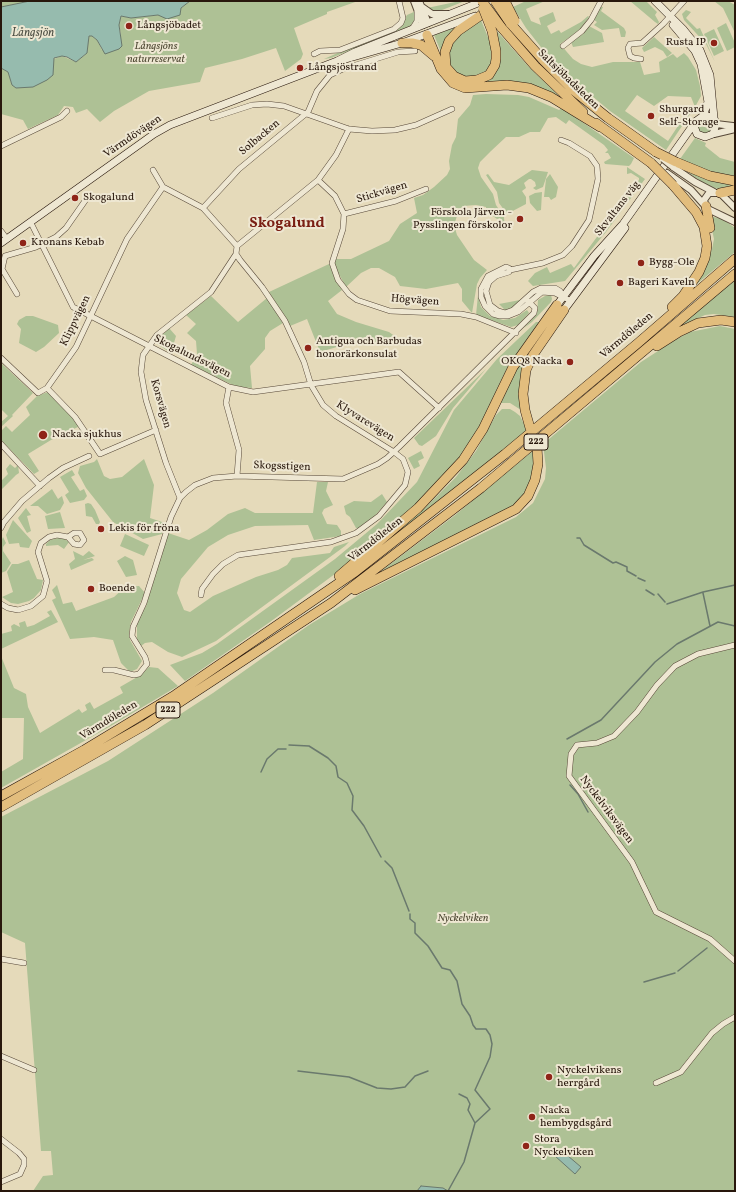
<!DOCTYPE html>
<meta charset="utf-8">
<style>
body{margin:0}
#map{position:relative;width:736px;height:1192px;overflow:hidden;background:#e5daba;font-family:Vollkorn,serif}
canvas{display:block}
.frame{position:absolute;inset:0;border:2px solid #28170c;pointer-events:none}
</style>
<div id="map">
<canvas width="736" height="1192"></canvas>
<div class="frame"></div>
</div>
<script>
const g = document.querySelector('canvas').getContext('2d');
g.lineJoin = 'round';
function fillPath(path, color) { g.fillStyle = color; g.fill(path, 'evenodd'); }
const shape = rows => new Path2D(rows.map(r => 'M' + r).join(''));
function trace(path, color, width, dash) { g.strokeStyle = color; g.lineWidth = width; g.lineCap = dash ? 'butt' : 'round'; g.setLineDash(dash || []); g.stroke(path); }
function label(font, color, halo, rows, align = 'center') {
  g.font = font + ' Vollkorn,serif'; g.lineWidth = 4; g.setLineDash([]); g.textBaseline = 'middle'; g.strokeStyle = halo; g.fillStyle = color; for (const [text, x, y, turn = 0] of rows) {
    g.save(); g.translate(x, y); g.rotate((+turn || 0) * Math.PI / 180); g.textAlign = isNaN(turn) ? turn : align; if (halo) g.strokeText(text, 0, 0); g.fillText(text, 0, 0); g.restore();
  }
}
fillPath(shape([
 [1,1,30,1,1,7],
 [190,1,358,1,327,12,327,14,294,28,303,54,301,59,285,71,276,48,242,59,205,68,200,82,149,91,114,111,100,122,87,109,76,113,73,107,64,106,58,115,28,129,23,120,1,114,1,68,8,72,12,85,54,59,62,56,76,62,85,55,89,36,92,36,97,40,102,50,121,35,119,25,121,16,131,18,158,15,181,8],
 [460,1,465,1,437,12,433,12,427,8],
 [526,1,545,1,526,9,531,21,541,25,539,18,553,12,556,21,547,26,551,34,559,30,561,33,581,22,588,16,589,17,581,29,560,44,573,59,581,64,592,67,613,62,640,62,644,75,660,72,659,62,673,54,677,58,684,53,688,57,696,70,700,86,701,96,695,107,691,97,668,96,654,106,637,95,625,111,668,141,686,114,690,114,666,150,610,111,574,81,544,51,526,28,513,7],
 [630,1,646,1,657,12,655,15,659,22,658,24,655,22],
 [714,1,728,1,735,5,735,33,723,8],
 [601,7,603,7,601,11,624,28,626,32,625,37,621,37,619,28,602,30,594,25,597,22,594,20],
 [686,10,691,12,686,18,697,29,700,28,715,62,706,44,684,20,682,14],
 [416,11,416,19,410,26,331,58,324,59,401,25,407,15],
 [481,20,492,47,492,62,486,72,467,78,457,74,449,66,447,54,452,40],
 [726,23,735,43,735,47,727,51,717,28],
 [462,25,443,57,434,35],
 [589,26,602,33,604,42,573,47,571,42,583,34],
 [495,29,528,66,566,103,546,91,476,85,492,76],
 [714,29,724,51,714,56,704,34],
 [654,37,672,53,667,57,663,51,655,47,644,52,642,48],
 [486,94,518,95,529,97,559,110,562,108,634,158,631,164,629,166,605,164,604,162,611,158,608,153,605,153,608,150,604,145,569,120,566,124,556,117,548,118,540,132,530,132,519,137,506,137,491,151,480,162,478,168,481,177,493,194,496,205,504,217,505,230,501,229,500,218,497,219,486,211,486,207,476,205,463,206,458,213,454,225,457,235,474,260,487,270,480,278,477,284,472,313,462,301,462,289,458,283,426,289,400,286,395,277,379,268,371,268,361,273,346,287,334,265,335,259,351,259,389,241,400,224,417,213,414,198,423,195,434,187,447,175,450,169,449,161,452,145,456,137,458,119,470,105,473,95],
 '697 126a8 8 0 1 1 16 0a8 8 0 1 1-16 0Z',
 [695,138,706,143,705,146,720,158,735,162,735,176,709,172,680,159],
 [627,167,645,179,606,232,565,281,533,286,528,281,535,273,547,267,550,273,571,264,574,268,639,180,639,178,631,173,627,174],
 [532,170,548,172,543,187,536,190,533,188,536,186,535,182,531,179,529,179,524,183,526,188,522,191,526,197,526,204,507,214,499,203,497,192,486,175,488,174,494,182,509,185],
 [685,170,735,185,724,190,709,187],
 [550,174,558,187,556,197,551,200,549,197,544,197,546,179],
 [542,192,541,210,537,211,530,203,529,196,535,193],
 [709,216,723,219,735,228,735,252,692,288,707,262,712,249,714,239],
 [329,264,342,290,328,301,337,314,356,322,389,332,396,337,398,343,389,345,357,338,340,346,320,352,307,319,290,326,269,292],
 [735,278,735,317,714,314,705,315,680,326],
 [478,295,481,307,490,316,497,318,503,320,515,318,527,310,529,313,518,325,511,327,476,315],
 [551,295,552,299,551,302,532,322,524,328,537,314,538,300,545,296],
 [211,296,238,322,267,298,283,323,270,331,265,338,265,349,250,366,252,388,237,387,191,365,197,354,196,341,187,333,196,324,186,315],
 [520,300,518,304,508,310,505,310,499,304],
 [26,316,33,316,58,325,59,333,44,347,36,352,19,343,21,329,17,324,19,320],
 [536,322,539,322,508,366,479,427,467,448,437,486,351,562,270,622,185,681,170,665,202,653,217,644,335,559,377,524,417,482,454,410,497,359],
 [720,326,735,329,735,1191,33,1191,43,1176,53,1175,51,1151,41,1151,25,943,1,932,1,817,108,761,213,693,309,625,360,594,516,517,533,503,545,479,546,468,543,444,641,362,675,340,690,332],
 [169,328,176,336,171,353,157,344,157,340],
 [537,341,528,356,521,410,510,403,501,403,520,360],
 [1,363,33,393,12,415,13,416,1,427,1,422,8,416,1,409],
 [486,369,453,408,436,436,422,446,419,445,414,438],
 [48,392,80,426,51,440,28,454,39,471,34,474,1,440,1,431,6,426,12,432,30,415,26,407,37,396],
 [502,409,510,409,515,412,520,416,527,430,468,479,382,544,425,508,456,477,476,451,496,415],
 [534,450,533,475,526,492,516,504,507,511,380,572,454,516],
 [421,451,424,458,418,461,420,466,414,469,408,458],
 [97,459,104,476,110,479,122,477,144,459,154,485,150,518,165,523,162,534,143,539,113,522,86,488,78,473,80,466,94,462],
 [10,464,15,468,18,465,19,473,16,475,1,490,1,481,8,474,6,469],
 [72,470,75,475,71,477,80,491,84,489,87,496,84,500,70,503,65,495,69,492,60,477],
 [317,482,328,482,326,491,333,505,324,509,322,513,327,524,337,525,341,531,341,536,314,540,308,525,255,526,228,535,208,547,181,579,177,593,184,610,190,612,213,596,256,577,278,570,287,565,292,558,330,553,334,547,349,542,345,546,216,641,182,657,168,652,152,642,145,643,141,646,137,640,137,622,146,606,168,533,189,540,207,530,228,514,245,508,255,513,313,513],
 [52,489,58,499,62,496,64,503,60,510,47,514,38,506,30,506],
 [382,494,387,502,371,520,359,528,356,528,350,517,346,514,344,506,354,501,371,502],
 [88,503,91,504,95,510,100,522,99,524,96,524,92,517,86,516,85,504],
 [26,508,31,515,27,516,31,531,27,533,18,518],
 [60,512,65,528,48,529,45,516],
 [13,520,32,541,29,548,20,547,19,543,9,544,6,535],
 [125,534,149,545,144,556,120,546],
 [3,537,6,543,3,547,3,551,11,563,6,571,1,573,1,542],
 [58,538,63,538,69,542,64,549,58,545,46,546,46,544,50,540],
 [73,551,83,556,89,551,95,556,83,560,92,558,94,560,71,570,69,564,75,559],
 [125,556,133,560,137,575,126,577,117,561],
 [29,560,37,579,43,580,41,590,34,598,29,601,18,604,11,603,2,597,13,592,7,572,12,564,18,564],
 [57,585,63,604,72,602,76,611,114,597,125,587,139,586,145,593,131,622,129,633,130,640,142,661,137,669,130,672,121,663,113,640,94,637,70,639,52,600,56,598,52,590],
 [51,610,58,622,1,649,1,634,12,631,11,626,14,624,20,627,19,623,25,621,27,627,34,625,50,616,47,612],
 [1,656,14,688,26,694,28,707,40,733,79,709,82,713,87,710,85,705,90,702,94,709,123,693,120,687,139,676,149,667,158,668,178,686,109,727,1,788,1,772,23,759,24,718,1,718]
]), '#aec195');
const water = shape([
 [30,1,190,1,181,8,180,15,167,19,158,15,131,18,121,16,119,25,122,46,119,49,105,54,97,40,92,36,89,36,87,53,76,62,67,57,62,56,54,58,53,75,47,80,33,87,16,88,12,85,8,72,1,68,1,7,30,1],
 [561,1150,581,1167,575,1174,555,1156,561,1150],
 [421,1186,443,1188,448,1191,417,1191,421,1186]
]);
fillPath(water, '#96bbae');
trace(water, '#6a796d', 1);
trace(shape([
 [577,538,580,538,584,545,613,563,616,562,627,567,627,571,636,576],
 [638,578,645,581],
 [646,590,654,595],
 [703,593,710,626],
 [658,594,665,602],
 [667,604,703,592,735,585],
 [567,739,601,720,655,662,677,644,718,622,735,626],
 [289,745,309,746,328,758,336,766,338,777,347,783,353,796,352,810,364,826,381,857],
 [261,772,267,759,278,749,286,749],
 [570,785,578,794,588,812],
 [385,861,392,868,409,911],
 [410,914,410,919,415,923,415,933,428,946,442,968,450,970,457,981,462,1004,470,1016,473,1025,476,1029,486,1029,490,1035,492,1044,490,1057,475,1090,490,1109,475,1123],
 [678,971,707,948],
 [644,982,675,973],
 [298,1071,349,1077,377,1088,391,1089,405,1087,415,1076,428,1071],
 [448,1191,464,1162,475,1123,468,1110,470,1104,467,1098,459,1094]
]), '#6a796d', 1.5);
const minor = shape([
 [412,29,417,21,417,12],
 [563,46,582,31,591,20,601,1],
 [314,54,320,51,340,50,394,29,401,23,403,18,399,1],
 [641,59,634,58,630,56,628,48,630,44,642,43,663,24,684,1],
 [212,118,252,105,267,104,284,106,349,129,372,131,395,130,416,125,452,109],
 [1,146,61,117,67,111],
 [153,170,163,187,203,208,237,246,236,254,240,260,262,287,285,321,304,362,311,385,323,405,336,416,394,452,403,459,408,472,405,485,379,516,356,533,331,542,238,555,223,564,213,574,202,589,201,595],
 [318,180,335,196,344,214,343,229,332,263,338,280,349,294,357,300,390,311,461,314,476,317,516,333],
 [203,208,239,169,308,112,317,91,330,75,343,69,398,52,415,51],
 [344,214,396,201,426,189],
 [31,223,73,307,229,387,253,392,399,372,439,408],
 [1,231,7,239],
 [237,246,318,180,336,155,349,129],
 [510,270,543,263,563,255,572,246,589,220,598,179,597,166,590,156,569,143,561,140],
 [17,294,2,269,5,256,36,247,56,237,66,228,87,198],
 [564,296,560,291,555,288,541,288,533,292,513,310,505,313,498,311,490,305,486,291,489,282,496,276,509,272,509,268,506,267,488,276,481,289,481,297,485,306,493,314,500,316,508,316,518,312,542,292,555,293,571,301],
 [1,358,38,393,47,388],
 [229,387,226,403,239,450,237,476],
 [156,430,100,454,75,417,47,388,76,347,127,239,163,187],
 [1,444,40,486],
 [180,498,166,463,146,400,141,372,143,355,157,335,211,292,236,254],
 [1,528,4,522,22,501,49,478,63,468,89,456],
 [1,604,8,608,18,610,31,606,43,596,47,581,38,552,41,543,49,537,57,535,68,537,74,544,80,545,84,540,80,533,74,533,68,537],
 [735,645,698,654,675,666,657,685,637,712,614,736,597,743,577,745,571,754,569,776,632,862,656,912,710,939,735,961],
 [105,670,114,670,134,675,139,674,147,664,145,657,132,636,133,627,144,603,171,517,180,498,186,492,195,485,213,478,237,476,343,479,378,464,387,458,399,447,534,313,535,308,526,299],
 [1,959,24,963],
 [1,1056,34,1070],
 [656,1083,681,1072,712,1033,723,1024,735,1017],
 [1,1139,19,1153,24,1159,24,1165,20,1174,1,1182]
]);
const tertiary = shape([
 [414,1,423,25],
 [419,1,428,23],
 [422,7,432,14,448,14],
 [716,124,733,126],
 [714,134,735,129],
 [673,167,695,182,714,192],
 [667,173,691,190,708,209,735,222],
 [705,204,704,200,709,193,720,193,735,208]
]);
const secondary = shape([
 [655,1,683,29,700,50,710,75,714,118],
 [673,25,695,51,701,64,708,102,703,116],
 [339,61,402,43,475,16],
 [1,243,154,134,170,125,337,61,355,52,483,1],
 [557,305,594,256,623,224,696,121,703,116,708,116,714,118,716,124,713,134,705,137,697,134,694,126],
 [564,310,625,228]
]);
const motorway = shape([
 [510,23,543,60,573,90,608,118,656,152],
 [501,27,535,66,583,112],
 [427,35,441,69,453,83,465,88,507,85,529,88,551,97,600,127],
 [402,43,412,43,421,45,434,56],
 [446,67,454,76,465,81,477,80,489,75,495,65,496,59,496,51,492,31],
 [446,67,445,52,449,41,458,31,487,11],
 [596,123,651,163],
 [676,162,710,176,735,181],
 [720,193,735,190],
 [706,206,710,228],
 [672,307,683,296,699,272,705,258,707,246,704,227,696,212,673,185],
 [657,346,679,332,698,323,721,320,735,322],
 [530,428,525,410,523,394,526,370,533,355,564,310],
 [339,576,418,508,463,460,483,429,513,367,557,305],
 [355,590,516,509,528,496,535,480,538,464,537,447],
 [1,796,84,750,175,695,355,572,505,454,638,343,735,259],
 [1,807,145,725,331,603,481,488,735,274]
]);
trace(minor, '#574838', 6);
trace(tertiary, '#574838', 8);
trace(secondary, '#28170c', 8);
trace(motorway, '#28170c', 10);
trace(minor, '#eee7d2', 5);
trace(tertiary, '#eee7d2', 6);
trace(secondary, '#eee7d2', 7);
trace(motorway, '#e2bd7d', 9);
const tertiaryBridge = shape([
 [663,159,673,167]
]);
const motorwayBridge = shape([
 [482,1,501,27],
 [495,1,510,23],
 [505,1,515,21],
 [483,8,492,31],
 [656,152,676,162],
 [651,163,673,185]
]);
trace(tertiaryBridge, '#574838', 8, []);
trace(motorwayBridge, '#28170c', 10, []);
trace(tertiaryBridge, '#eee7d2', 6);
trace(motorwayBridge, '#e2bd7d', 9);
for (const [x, y, r, color] of [
 [129,26,4,"#8f2418"],
 [714,43,4,"#8f2418"],
 [300,68,4,"#8f2418"],
 [651,116,4,"#8f2418"],
 [75,198,4,"#8f2418"],
 [520,219,4,"#8f2418"],
 [23,243,4,"#8f2418"],
 [641,263,4,"#8f2418"],
 [620,283,4,"#8f2418"],
 [308,348,4,"#8f2418"],
 [570,362,4,"#8f2418"],
 [43,435,5,"#8f2418"],
 [101,529,4,"#8f2418"],
 [91,589,4,"#8f2418"],
 [549,1077,4,"#8f2418"],
 [532,1117,4,"#8f2418"],
 [526,1146,4,"#8f2418"]
]) { const dot = new Path2D(); dot.arc(x, y, r, 0, 2 * Math.PI); g.fillStyle = color; g.fill(dot); trace(dot, '#eee7d2', 1.5); }
for (const [x, y, w] of [
 [536,442,24],
 [168,710,24]
]) { const box = new Path2D(); box.roundRect(x - w / 2, y - 8, w, 16, 3); g.fillStyle = '#eee7d2'; g.fill(box); trace(box, '#28170c', 1); }
label('bold 10px', '#28170c', null, [
 ["222",536,442],
 ["222",168,710]
]);
label('11px', '#28170c', '#eee7d2', [
 ["Långsjöbadet",137,26],
 ["Rusta IP",706,43,"right"],
 ["Långsjöstrand",308,68],
 ["Shurgard",659,110],
 ["Self-Storage",659,123],
 ["Skogalund",83,198],
 ["Förskola Järven -",512,213,"right"],
 ["Pysslingen förskolor",512,226,"right"],
 ["Kronans Kebab",31,243],
 ["Bygg-Ole",649,263],
 ["Bageri Kaveln",628,283],
 ["Antigua och Barbudas",316,342],
 ["honorärkonsulat",316,355],
 ["OKQ8 Nacka",562,362,"right"],
 ["Nacka sjukhus",52,435],
 ["Lekis för fröna",109,529],
 ["Boende",99,589],
 ["Nyckelvikens",557,1071],
 ["herrgård",557,1084],
 ["Nacka",540,1111],
 ["hembygdsgård",540,1124],
 ["Stora",534,1140],
 ["Nyckelviken",534,1153]
], 'left');
label('italic 11px', '#504a35', '#eee7d2', [
 ["Långsjöns",156,47],
 ["naturreservat",156,60],
 ["Nyckelviken",463,919]
]);
label('11px', '#28170c', '#eee7d2', [
 ["Saltsjöbadsleden",568,80,44],
 ["Värmdövägen",133,137,-34],
 ["Solbacken",260,138,-40],
 ["Stickvägen",382,193,-17],
 ["Skvaltans väg",618,209,-52],
 ["Högvägen",415,301,4],
 ["Klippvägen",76,321,-64],
 ["Värmdöleden",627,336,-40],
 ["Skogalundsvägen",192,357,26],
 ["Korsvägen",160,404,74],
 ["Klyvarevägen",365,422,32],
 ["Skogsstigen",282,467,2],
 ["Värmdöleden",376,540,-38],
 ["Värmdöleden",109,721,-31],
 ["Nyckelviksvägen",606,810,53]
]);
label('italic 12px', '#4e5045', '#eee7d2', [
 ["Långsjön",33,34]
]);
label('bold 15px', '#7a1f14', '#eee7d2', [
 ["Skogalund",287,224]
]);
</script>
